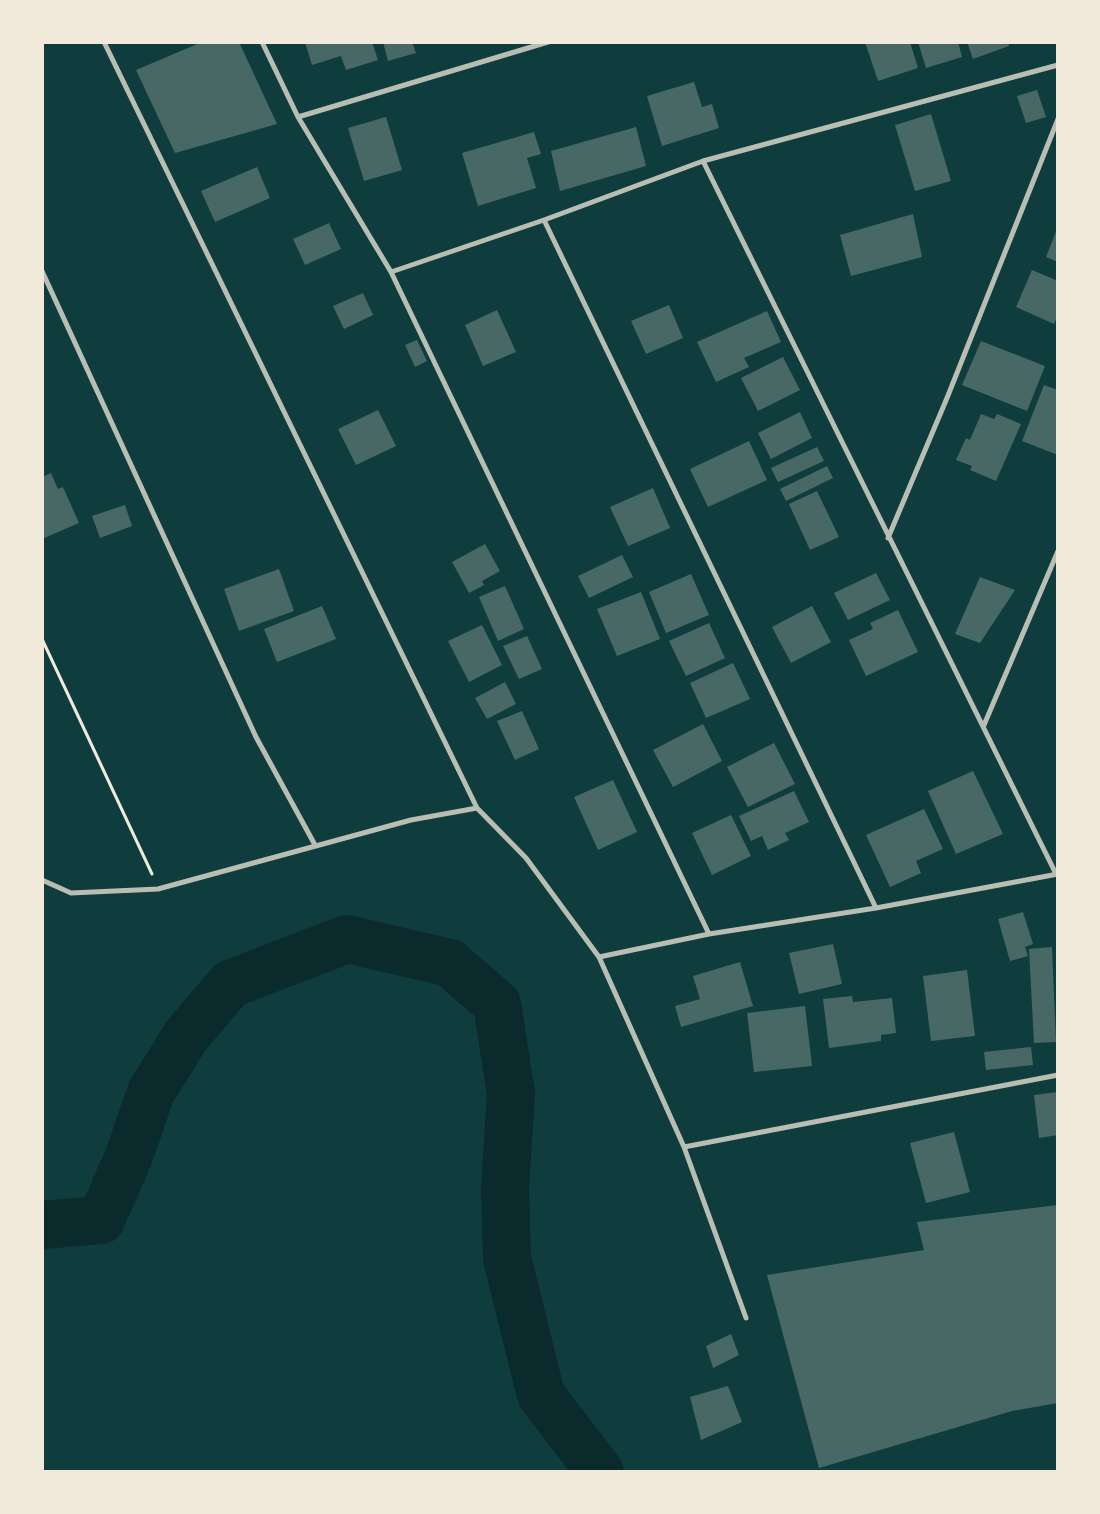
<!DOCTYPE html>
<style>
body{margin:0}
#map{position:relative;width:1100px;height:1514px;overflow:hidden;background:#0f3d3e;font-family:Rubik,sans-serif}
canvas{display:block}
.frame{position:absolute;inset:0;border:44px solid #f1e9da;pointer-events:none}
</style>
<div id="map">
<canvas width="1100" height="1514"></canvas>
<div class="frame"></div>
</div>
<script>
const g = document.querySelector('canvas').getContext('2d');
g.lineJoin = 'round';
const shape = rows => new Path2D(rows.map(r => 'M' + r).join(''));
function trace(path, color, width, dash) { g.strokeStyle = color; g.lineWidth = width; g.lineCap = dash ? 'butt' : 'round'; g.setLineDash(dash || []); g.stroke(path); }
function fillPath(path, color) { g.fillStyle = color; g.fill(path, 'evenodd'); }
trace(shape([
 [42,1225,101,1220,129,1156,151,1092,186,1036,230,984,347,939,450,963,497,1004,511,1094,505,1188,507,1258,541,1395,600,1472]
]), '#0a2a2b', 48);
fillPath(shape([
 [202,42,239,42,277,124,175,153,136,70],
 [305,42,372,42,378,60,346,70,341,56,312,65],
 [383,42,412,42,416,53,388,61],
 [865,42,910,42,918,68,878,81],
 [918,42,958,42,962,57,926,68],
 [967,42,1008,42,1009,46,973,59],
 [694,82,702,107,712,104,719,128,662,146,647,96],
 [1037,90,1046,117,1026,123,1017,96],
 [931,114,951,181,915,191,895,125],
 [386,117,402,170,364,181,348,128],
 [636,127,646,166,560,191,551,151],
 [534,132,541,154,527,158,536,188,478,206,462,153],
 [257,167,270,198,215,222,201,191],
 [913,214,922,257,851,276,840,235],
 [329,223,341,249,305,265,293,239],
 [1057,229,1058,229,1058,262,1046,257],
 [1032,270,1058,281,1058,315,1054,324,1016,307],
 [363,293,373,315,344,329,333,306],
 [669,305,683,338,646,354,631,321],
 [497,310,516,352,483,366,465,325],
 [767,311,781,342,744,358,749,367,716,382,697,342],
 [417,340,427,361,415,367,405,345],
 [981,341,1045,366,1027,411,962,385],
 [783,357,800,390,758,411,741,378],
 [1044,385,1058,390,1058,455,1022,441],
 [378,410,396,446,356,465,338,429],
 [800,412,812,438,771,459,758,433],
 [981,414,994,419,997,414,1021,424,996,481,970,470,972,466,956,460,966,438,970,440],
 [749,441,767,480,708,507,690,469],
 [817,447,824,461,778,482,771,468],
 [827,466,833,478,786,501,780,489],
 [51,473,58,489,63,487,79,523,42,539,42,477],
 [653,488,670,528,628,546,610,507],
 [817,491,839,537,810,550,789,504],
 [125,505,132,526,100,538,92,516],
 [485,544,500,571,482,581,484,585,469,593,452,562],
 [622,555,633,577,589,598,578,576],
 [279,569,294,611,239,631,224,589],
 [876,573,890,600,848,620,834,593],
 [691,574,709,615,666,633,649,592],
 [980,577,1015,590,980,643,955,634],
 [505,586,524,629,498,641,479,597],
 [641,592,660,639,617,656,597,609],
 [322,606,336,639,277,662,264,629],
 [812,606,831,642,791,663,772,627],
 [898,610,918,652,866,676,849,640,873,629,870,623],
 [709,623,725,658,686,676,669,641],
 [482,625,502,665,469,682,448,641],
 [527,636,542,669,519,679,503,646],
 [733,663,750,699,706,718,690,683],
 [505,682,516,704,487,719,475,698],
 [522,711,539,749,515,760,497,721],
 [703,724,722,761,673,787,653,750],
 [774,743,795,784,748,807,727,767],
 [973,771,1003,834,956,854,928,791],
 [613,780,637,832,598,850,574,797],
 [794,791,809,822,785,833,789,840,768,850,762,836,751,841,739,816],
 [924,809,943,849,916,861,921,873,890,887,866,835],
 [731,815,751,856,712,875,692,833],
 [1023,912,1033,944,1025,947,1028,956,1010,961,998,919],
 [833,944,842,984,799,994,789,953],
 [1052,947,1056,1042,1034,1043,1029,949],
 [740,962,753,1006,681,1027,675,1006,700,999,693,976],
 [967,970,975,1036,931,1041,923,976],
 [852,996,853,1002,892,998,896,1033,881,1035,881,1041,829,1048,823,999],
 [805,1006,812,1066,754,1072,747,1013],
 [1031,1047,1033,1065,986,1070,984,1052],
 [1058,1092,1058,1135,1039,1138,1034,1095],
 [954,1132,970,1192,926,1203,910,1143],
 [1058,1205,1058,1403,1012,1411,819,1468,767,1275,924,1250,917,1222],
 [731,1334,739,1355,713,1368,706,1346],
 [728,1386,742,1422,701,1440,690,1397]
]), '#486865');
trace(shape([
 [42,639,152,874]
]), '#f1e9da', 3);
trace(shape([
 [104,42,477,808],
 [262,42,298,117,391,272,709,934],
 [298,117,548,42],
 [703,161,1056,874],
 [544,220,876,908],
 [42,271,256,737,315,845],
 [391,272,544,220,703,161,1058,65],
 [888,538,947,398,1058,119],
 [984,725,1058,551],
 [42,880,71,893,158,889,411,820,477,808,526,858,599,957,709,934,876,908,1058,874],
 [599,957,684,1147,1058,1075],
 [684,1147,746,1318]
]), '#b8beb3', 5);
</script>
